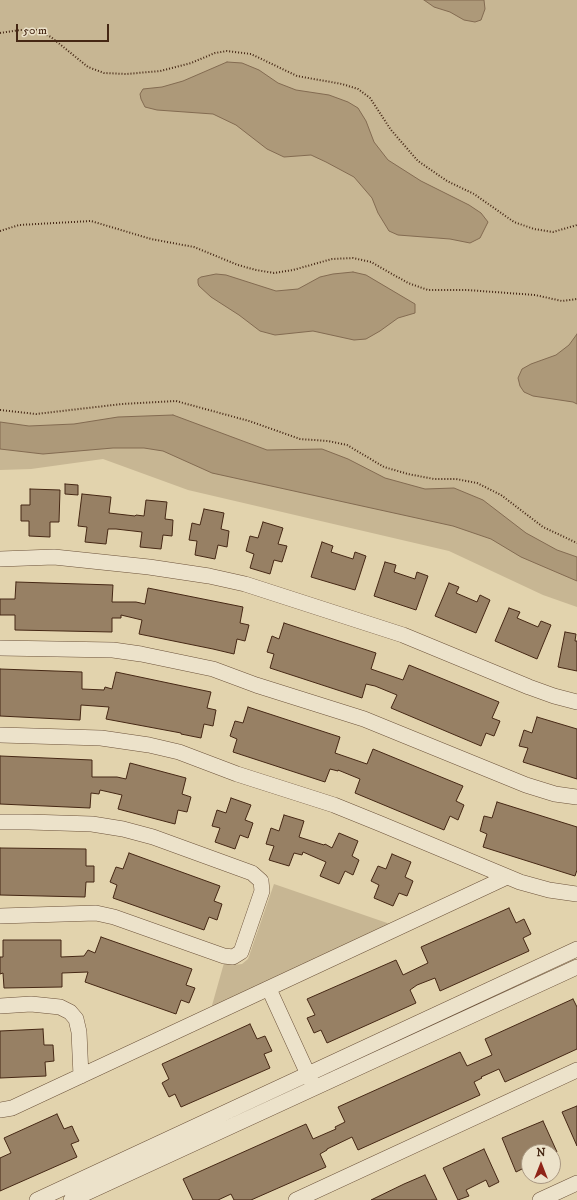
<!DOCTYPE html>
<style>
body{margin:0}
#map{position:relative;width:577px;height:1200px;overflow:hidden;background:#e2d3ad;font-family:"IM FELL DW Pica",serif}
canvas{display:block}
.north{position:absolute;left:521px;top:1144px;width:40px;height:40px;box-sizing:border-box;background:#ece2ca;border:1px solid #a99781;border-radius:50%;rotate:0deg;font-size:11px;font-weight:700;line-height:16px;text-align:center;color:#452714}
.north::after{content:'';display:block;margin:auto;width:14px;height:18px;background:#8f2418;clip-path:polygon(50% 0,100% 100%,50% 72%,0 100%)}
.scale{position:absolute;left:16px;top:24px;width:93px;height:18px;box-sizing:border-box;border:2px solid #452714;border-top:0;padding-left:5px;font-size:12px;line-height:14px;white-space:nowrap;color:#452714;-webkit-text-stroke:3px #ece2ca;paint-order:stroke}
</style>
<div id="map">
<canvas width="577" height="1200"></canvas>
<div class="north">N</div>
<div class="scale">50 m</div>
</div>
<script>
const g = document.querySelector('canvas').getContext('2d');
g.lineJoin = 'round';
function fillPath(path, color) { g.fillStyle = color; g.fill(path, 'evenodd'); }
const shape = rows => new Path2D(rows.map(r => 'M' + r).join(''));
function trace(path, color, width, dash) { g.strokeStyle = color; g.lineWidth = width; g.lineCap = dash ? 'butt' : 'round'; g.setLineDash(dash || []); g.stroke(path); }
fillPath(shape([
 [0,0,577,0,577,607,543,595,449,551,188,490,103,459,31,469,0,470],
 [274,884,393,925,211,1009,224,963,234,965,242,964,248,959]
]), '#c7b693');
const water = shape([
 [424,0,484,0,485,9,481,20,475,22,464,20,450,12,434,7,424,0],
 [227,62,242,63,259,70,278,83,296,90,329,95,348,102,358,108,366,121,374,142,388,160,421,181,469,205,481,213,488,222,480,238,470,243,450,239,398,235,389,231,378,213,372,198,354,177,326,162,311,155,284,157,267,149,236,125,213,114,157,110,145,107,141,99,140,94,143,89,162,87,183,81,227,62],
 [353,272,366,275,415,304,415,313,398,318,380,331,366,339,354,340,313,331,275,335,260,331,239,315,211,297,199,286,198,283,198,279,201,277,216,274,226,275,276,291,298,289,320,277,333,274,353,272],
 [577,334,577,404,573,402,533,396,524,392,520,386,518,378,522,369,531,364,556,355,569,345,577,334],
 [173,415,267,450,322,449,348,459,385,478,425,489,454,488,483,500,526,533,557,550,577,557,577,581,521,557,491,539,453,526,212,473,163,451,144,448,113,448,43,454,0,449,0,422,29,426,74,424,118,417,173,415]
]);
fillPath(water, '#ad9979');
trace(water, '#836b51', 1);
const building = shape([
 [65,484,78,485,78,495,65,494,65,484],
 [30,489,60,490,59,522,50,522,50,537,29,536,29,521,21,521,21,505,30,505,30,489],
 [82,494,111,497,109,513,135,516,136,515,144,516,146,500,167,502,165,519,173,520,172,536,163,535,161,549,140,547,142,532,116,529,108,529,106,544,85,542,87,527,78,526,82,494],
 [204,509,224,513,221,529,229,531,227,547,218,545,215,559,195,555,197,541,189,540,192,523,200,525,204,509],
 [263,522,283,528,278,544,287,546,282,562,274,560,270,574,250,568,254,554,246,551,250,536,258,538,263,522],
 [322,542,333,546,331,552,353,559,355,552,366,556,355,590,311,577,322,542],
 [385,562,396,565,394,572,415,579,417,572,428,576,416,610,374,596,385,562],
 [16,582,113,585,112,602,136,602,145,604,148,588,243,607,240,623,249,625,245,641,237,639,234,654,213,649,139,634,142,620,121,615,121,618,112,618,112,632,15,630,15,615,0,615,0,599,15,599,16,582],
 [449,583,459,587,456,593,477,602,480,595,490,600,476,633,435,616,449,583],
 [509,608,520,612,517,618,538,627,541,621,551,625,537,659,495,641,509,608],
 [284,623,376,653,371,669,403,680,409,665,499,702,492,718,500,721,494,736,486,733,481,746,391,708,397,695,375,686,366,684,362,698,270,668,274,654,267,652,272,636,279,639,284,623],
 [565,632,576,634,575,641,577,641,577,671,558,667,565,632],
 [0,669,82,672,82,689,104,690,105,687,112,689,116,672,211,692,207,708,216,710,213,726,204,724,201,738,181,734,181,733,106,719,109,707,81,705,80,720,0,716,0,669],
 [248,707,340,737,335,753,367,764,373,749,463,786,456,801,464,805,458,820,450,816,444,830,355,793,360,779,338,770,338,771,330,769,325,782,233,752,237,739,230,736,235,721,243,723,248,707],
 [537,717,577,729,577,779,523,762,528,748,519,746,524,730,532,733,537,717],
 [0,756,92,760,92,777,117,777,126,779,130,763,186,778,182,794,191,797,187,812,178,810,175,824,118,809,122,795,100,790,99,794,91,793,90,808,0,804,0,756],
 [231,798,251,805,245,820,253,823,248,838,240,835,235,849,215,842,220,828,212,826,217,810,226,813,231,798],
 [497,802,577,827,577,870,575,876,483,847,487,834,480,831,484,816,492,818,497,802],
 [284,815,304,821,299,837,324,845,325,844,332,848,339,833,358,841,352,856,359,860,353,875,345,871,339,884,320,876,326,862,303,852,302,855,294,853,289,866,269,860,274,846,266,844,271,828,279,831,284,815],
 [0,848,86,849,86,866,94,866,94,882,86,882,85,897,0,895,0,848],
 [129,853,220,886,214,901,222,904,217,920,209,917,204,930,113,898,117,885,110,882,116,867,123,869,129,853],
 [392,854,411,862,405,877,413,881,407,896,399,893,393,906,374,898,379,885,371,881,378,866,386,869,392,854],
 [509,908,516,923,524,919,531,934,523,938,529,951,440,991,435,978,417,985,410,990,416,1003,327,1043,321,1030,314,1033,307,1018,315,1015,307,999,396,960,403,975,428,963,421,947,509,908],
 [101,937,192,969,186,985,195,988,189,1003,181,1000,176,1014,85,982,88,972,62,973,62,987,4,988,3,973,0,974,0,957,3,957,3,940,61,940,61,957,84,956,88,950,95,953,101,937],
 [573,999,577,1007,577,1049,505,1082,499,1069,481,1077,482,1078,474,1082,480,1095,358,1150,352,1137,327,1149,327,1150,320,1154,326,1167,251,1200,234,1200,231,1194,218,1200,193,1200,183,1179,306,1124,313,1139,336,1129,335,1127,345,1122,338,1107,460,1052,467,1066,492,1055,485,1039,573,999],
 [250,1024,257,1039,265,1036,272,1051,264,1054,270,1068,181,1107,175,1094,169,1097,162,1083,169,1079,162,1064,250,1024],
 [43,1029,44,1045,53,1045,54,1061,45,1062,46,1076,0,1078,0,1031,43,1029],
 [577,1106,577,1146,562,1112,577,1106],
 [57,1114,64,1129,72,1126,75,1133,79,1141,71,1144,77,1157,0,1191,0,1158,11,1153,4,1138,57,1114],
 [543,1121,557,1152,529,1152,529,1159,524,1161,526,1167,516,1172,502,1138,543,1121],
 [484,1149,499,1182,489,1187,486,1180,466,1190,469,1196,458,1200,443,1168,484,1149],
 [425,1175,437,1200,371,1200,404,1184,425,1175]
]);
fillPath(building, '#978064');
trace(building, '#452714', 1);
const minor = shape([
 [0,559,54,557,149,567,209,576,245,584,403,635,529,687,554,696,577,702],
 [0,648,113,650,141,654,213,669,256,685,364,719,526,785,555,794,577,797],
 [0,735,101,738,149,745,179,752,237,774,334,805,381,824,520,882,549,890,577,894],
 [0,822,29,822,92,824,123,829,153,837,252,873,261,881,262,891,241,952,233,957,224,956,114,917,96,913,0,916],
 [269,989,312,1083],
 [0,1006,31,1004,60,1007,70,1012,76,1019,79,1032,81,1076],
 [0,1110,12,1108,507,877],
 [37,1200,577,949],
 [71,1200,577,967],
 [296,1200,577,1070],
 [540,1200,577,1183]
]);
trace(minor, '#6c523a', 16);
trace(shape([
 [0,33,20,30,36,30,51,37,88,67,104,73,127,74,160,71,191,63,215,53,227,51,251,54,297,76,342,84,358,89,370,98,391,130,418,161,447,181,474,194,514,222,534,229,553,232,577,225],
 [0,231,19,225,91,221,151,239,194,247,238,265,256,270,274,273,293,270,332,259,353,258,371,262,408,283,428,290,467,290,535,295,562,301,577,299],
 [0,410,36,414,122,404,176,401,249,421,300,439,328,441,347,445,384,467,408,474,434,479,456,479,477,483,501,495,543,527,577,543]
]), '#452714', 2, [1, 2]);
trace(minor, '#ece2ca', 15);
</script>
